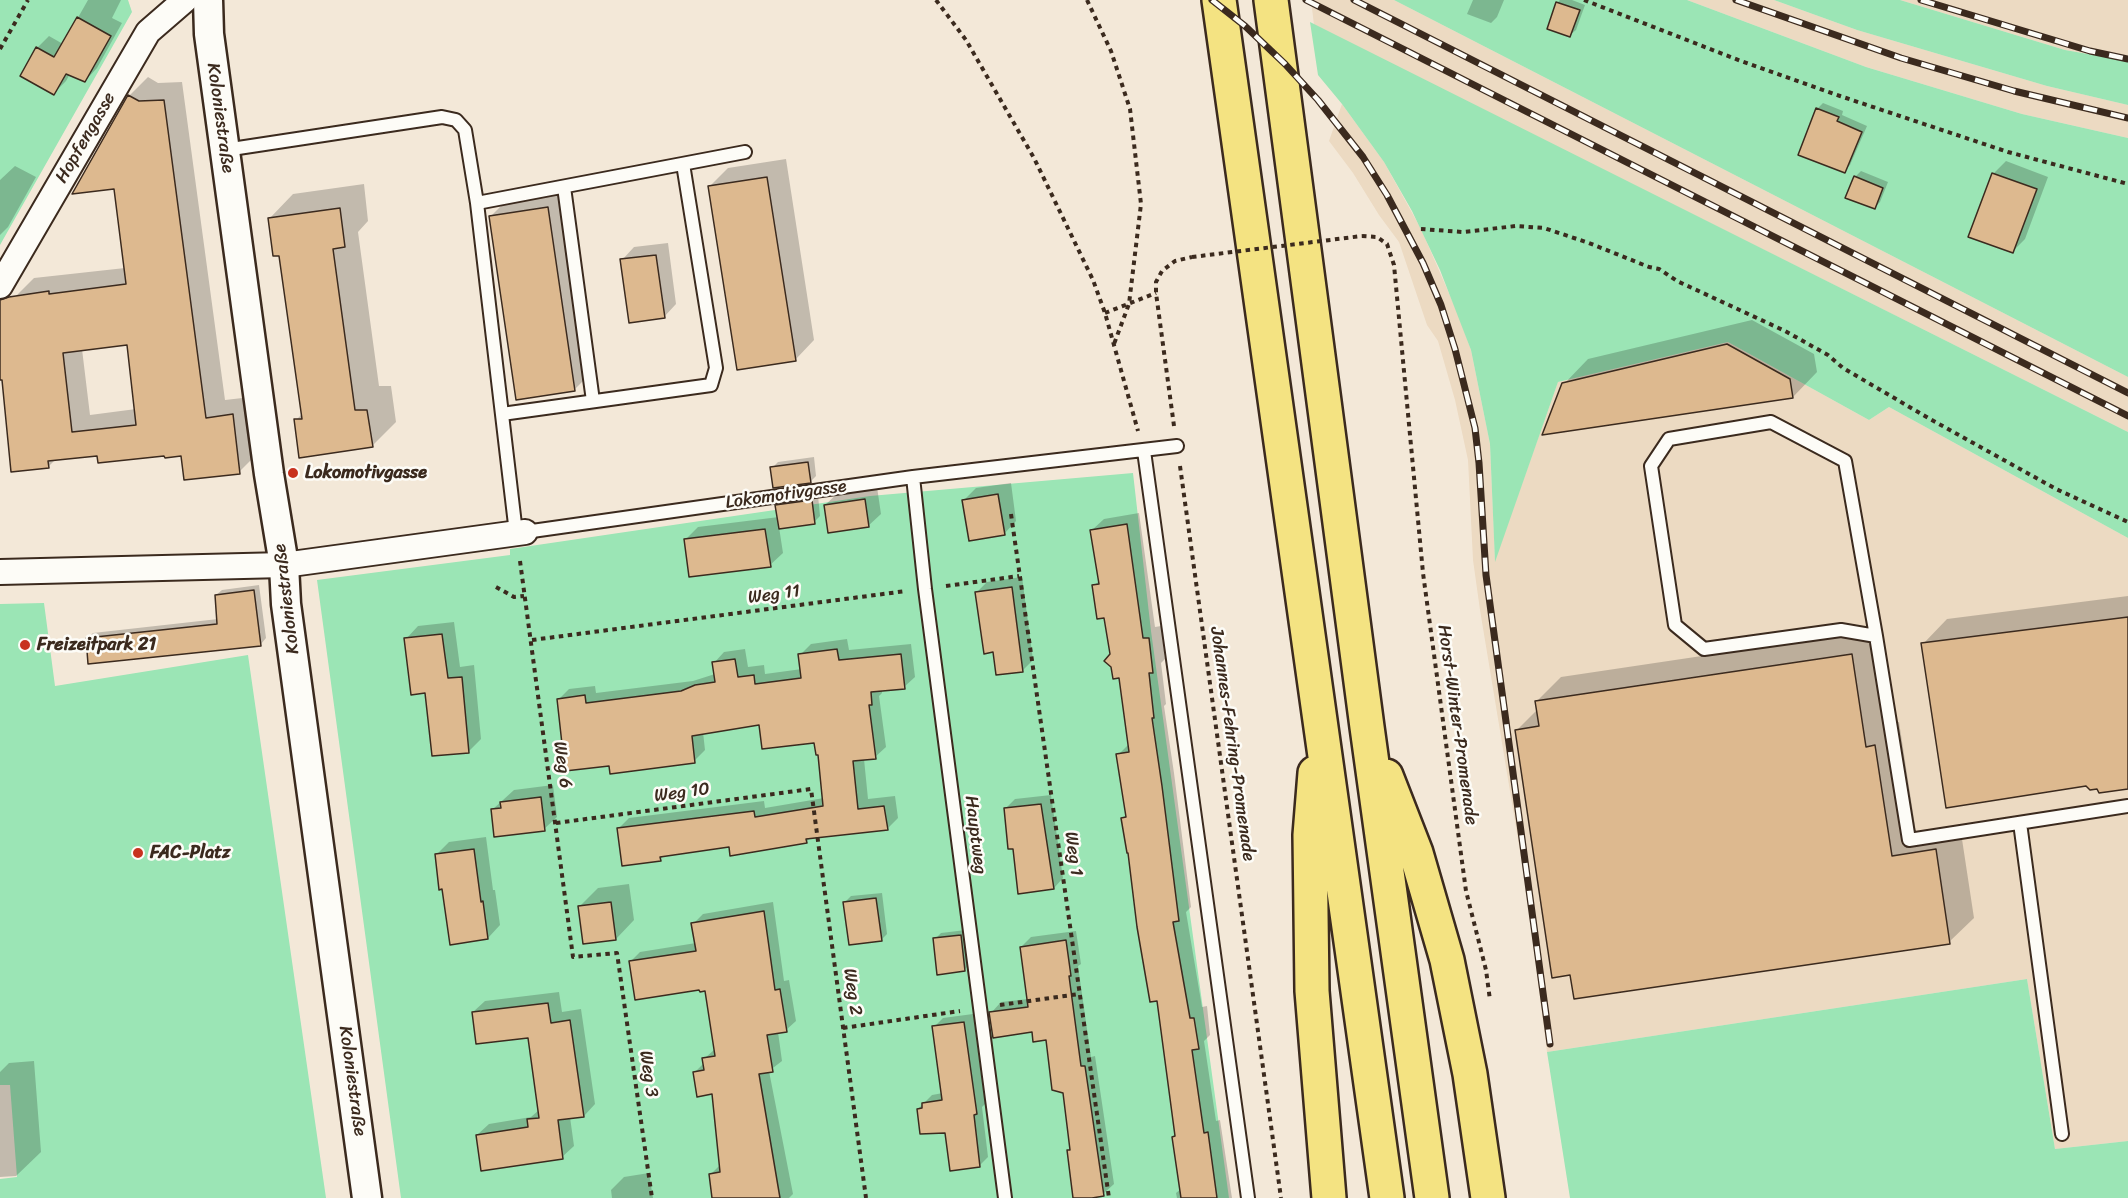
<!DOCTYPE html>
<meta charset="utf-8">
<style>
body{margin:0}
canvas{display:block;background:#f3e8d8}
</style>
<canvas width="2128" height="1198"></canvas>
<script>
const g = document.querySelector('canvas').getContext('2d');
g.lineJoin = 'round';
function fillPath(path, color) { g.fillStyle = color; g.fill(path, 'evenodd'); }
const shape = rows => new Path2D(rows.map(r => 'M' + r).join(''));
function trace(path, color, width, dash) { g.strokeStyle = color; g.lineWidth = width; g.lineCap = dash ? 'butt' : 'round'; g.setLineDash(dash || []); g.stroke(path); }
function label(font, color, halo, rows, align = 'center') {
  g.font = font + ' Sriracha,sans-serif'; g.lineWidth = 5; g.setLineDash([]); g.textBaseline = 'middle'; g.strokeStyle = halo; g.fillStyle = color; for (const [text, x, y, turn = 0] of rows) {
    g.save(); g.translate(x, y); g.rotate((+turn || 0) * Math.PI / 180); g.textAlign = isNaN(turn) ? turn : align; if (halo) g.strokeText(text, 0, 0); g.fillText(text, 0, 0); g.restore();
  }
}
fillPath(shape([
 [1311,0,1394,0,2128,377,2128,432,1314,25],
 [1687,0,1774,0,1857,30,2047,86,2128,105,2128,138,2022,114,1866,67],
 [1900,0,2128,0,2128,61,2065,50],
 [1342,104,1384,162,1421,229,1458,314,1471,350,1490,444,1495,560,1558,382,1728,342,1869,420,1889,407,2128,538,2128,1141,2055,1149,2027,979,1547,1052,1527,894,1480,610,1473,560,1468,460,1455,400,1438,341,1427,325,1399,242,1379,215,1353,173,1329,141]
]), '#ecdac2');
fillPath(shape([
 [0,0,128,0,132,12,0,245],
 [1394,0,1687,0,1866,67,2022,114,2128,138,2128,377],
 [1774,0,1900,0,2065,50,2128,61,2128,105,2047,86,1857,30],
 [1310,22,2128,432,2128,538,1889,407,1869,420,1728,342,1558,382,1495,562,1490,444,1471,350,1440,270,1412,211,1384,162,1342,104,1318,75],
 [1133,473,1151,631,1229,1198,401,1198,317,580,510,555,510,549,870,496],
 [44,603,55,686,248,655,326,1198,0,1198,0,1179,17,1177,10,1085,0,1085,0,604],
 [2027,979,2055,1149,2128,1141,2128,1198,1570,1198,1547,1052]
]), '#9be5b5');
fillPath(shape([
 [88,0,121,0,112,18,122,23,97,68,85,81,70,74,66,81,54,93,37,48,49,36,63,44],
 [1473,0,1504,0,1497,17,1491,23,1467,14],
 [1560,0,1572,0,1585,5,1576,30,1570,35,1557,3],
 [148,77,158,83,182,82,225,400,251,397,257,454,239,472,182,455,166,454,99,455,56,459,48,467,3,378,0,378,0,322,15,297,34,278,125,268,129,96],
 [129,343,136,409,90,415,82,349],
 [1823,103,1843,111,1842,115,1867,126,1850,165,1844,171,1817,109],
 [786,159,814,340,796,359,738,368,709,187,728,168],
 [2006,161,2048,177,2025,239,2012,252,1993,174],
 [15,166,36,177,8,227,0,235,0,180],
 [1861,171,1888,182,1880,202,1874,208,1855,177],
 [364,184,368,221,358,232,379,386,391,386,396,422,372,446,296,420,303,413,280,254,269,219,293,194],
 [566,189,593,371,574,390,490,217,509,198],
 [668,243,676,304,664,317,622,260,634,247],
 [1752,320,1814,354,1817,372,1793,397,1564,384,1588,359],
 [814,457,816,476,810,482,772,468,778,462],
 [1011,483,1016,521,1004,534,964,500,976,488],
 [877,487,881,514,868,526,825,505,838,493],
 [818,495,820,516,814,522,779,527,783,553,770,565,685,540,698,527,779,517,777,505,783,499],
 [1139,513,1155,627,1161,626,1165,659,1161,663,1166,704,1164,706,1174,773,1191,907,1186,912,1202,1007,1207,1006,1210,1035,1204,1041,1216,1121,1220,1120,1232,1198,1177,1198,1176,1193,1181,1189,1177,1134,1159,999,1123,818,1127,814,1118,755,1129,744,1120,676,1112,655,1106,616,1094,586,1100,580,1091,531,1104,519],
 [1022,577,1033,660,1023,670,995,651,977,592,987,582],
 [259,585,266,638,261,644,87,639,93,633,218,619,216,595,222,590],
 [2128,596,2128,787,2097,787,1923,644,1947,619],
 [454,622,460,667,474,665,481,739,469,751,406,639,418,626],
 [1876,630,1890,723,1899,722,1916,832,1960,826,1974,918,1949,942,1571,973,1517,730,1538,709,1537,701,1561,677],
 [847,639,849,650,911,644,915,677,904,687,882,690,882,693,879,696,886,747,875,757,864,759,868,799,895,796,898,818,887,829,811,837,806,842,730,845,665,855,660,859,618,829,629,818,764,801,765,808,824,798,819,753,815,741,760,723,703,732,705,750,694,761,611,764,558,700,569,689,595,686,596,693,693,681,715,674,714,663,724,652,745,649,748,667,764,665,765,674,802,669,800,655,811,644],
 [553,785,557,817,544,829,492,810,514,790],
 [1051,795,1063,878,1054,888,1005,809,1015,799],
 [486,837,493,890,495,890,500,925,488,938,436,855,449,842],
 [629,884,634,920,616,939,579,907,598,888],
 [882,893,887,934,881,940,845,902,851,896],
 [773,902,784,981,789,980,796,1021,786,1030,778,1032,782,1061,769,1071,793,1194,789,1198,714,1198,711,1174,721,1164,713,1092,695,1072,704,1063,704,1059,715,1049,706,989,630,962,640,952,696,943,693,924,703,914],
 [966,930,970,964,964,970,935,939,941,933],
 [1076,931,1081,964,1078,966,1091,1057,1095,1056,1114,1184,1103,1194,1083,1198,1075,1198,1068,1151,1071,1148,1064,1092,1047,1039,1033,1031,991,1013,1001,1002,1028,999,1021,947,1031,937],
 [559,992,562,1012,581,1009,595,1104,584,1116,570,1117,574,1146,562,1157,477,1135,489,1124,531,1117,539,1110,529,1036,473,1012,485,1001],
 [973,1014,985,1104,982,1107,988,1157,980,1165,947,1131,918,1109,932,1095,943,1093,934,1027,943,1018],
 [34,1061,41,1152,16,1176,0,1177,0,1072,9,1063],
 [649,1173,653,1198,612,1198,611,1190,624,1177]
]), '#0003');
const building = shape([
 [1556,2,1580,10,1570,37,1547,29,1556,2],
 [77,17,111,36,85,82,66,74,54,95,20,76,36,47,54,57,77,17],
 [128,95,139,101,164,100,206,418,233,414,240,474,184,480,181,456,165,458,164,456,98,463,97,456,48,461,49,468,11,472,2,380,0,380,0,300,9,297,49,291,49,294,126,284,114,189,72,194,128,95],
 [127,345,136,425,72,432,63,353,127,345],
 [1816,108,1839,117,1837,121,1862,132,1845,173,1798,155,1816,108],
 [1992,173,2037,189,2013,253,1968,237,1992,173],
 [1854,176,1883,188,1875,209,1845,198,1854,176],
 [767,177,796,361,737,370,708,186,767,177],
 [548,207,575,391,516,400,489,216,548,207],
 [340,208,345,247,333,249,355,410,367,410,373,447,299,458,294,419,302,419,279,256,273,256,268,218,340,208],
 [656,255,665,318,629,323,620,259,656,255],
 [1727,344,1790,379,1793,398,1542,435,1562,383,1727,344],
 [808,462,811,483,773,488,770,467,808,462],
 [998,494,1005,535,969,541,962,500,998,494],
 [865,499,869,527,828,533,824,505,865,499],
 [812,500,815,524,779,529,775,505,812,500],
 [1127,524,1143,638,1149,638,1153,673,1149,673,1154,718,1152,718,1162,786,1179,921,1173,922,1190,1018,1194,1018,1199,1049,1192,1050,1204,1133,1208,1132,1217,1198,1181,1198,1172,1137,1175,1136,1157,1001,1150,1002,1137,927,1128,853,1127,853,1121,818,1126,817,1116,754,1129,752,1119,678,1113,679,1111,667,1104,661,1110,654,1104,618,1097,619,1092,585,1099,584,1090,530,1127,524],
 [765,529,771,567,689,577,684,539,765,529],
 [1012,587,1023,672,996,675,993,652,984,654,975,592,1012,587],
 [254,590,261,646,88,664,86,638,217,624,215,595,254,590],
 [2128,617,2128,789,2099,793,2097,789,2090,790,2086,786,1946,808,1921,643,2128,617],
 [442,634,448,678,462,677,469,753,432,756,425,693,411,695,404,638,442,634],
 [837,649,839,660,901,654,905,689,871,692,872,705,869,705,876,759,853,761,858,809,884,806,888,830,806,839,807,843,730,856,729,847,660,857,661,861,622,866,617,828,754,811,755,817,823,806,818,755,816,755,814,743,762,749,759,725,692,736,695,763,610,774,609,766,565,771,557,699,585,695,586,703,681,691,695,685,715,682,712,662,735,659,738,677,754,675,755,684,801,678,798,654,837,649],
 [1852,654,1866,747,1875,745,1892,856,1936,849,1950,944,1574,999,1570,975,1552,978,1515,730,1539,726,1535,701,1852,654],
 [541,797,545,831,494,837,491,809,501,808,500,802,541,797],
 [1041,804,1054,889,1018,894,1013,849,1008,849,1004,808,1041,804],
 [474,849,481,902,483,901,488,939,450,945,442,889,439,890,435,854,474,849],
 [876,898,882,941,849,945,843,902,876,898],
 [611,902,616,940,583,944,578,906,611,902],
 [764,911,775,990,780,989,787,1032,767,1035,773,1072,759,1074,780,1198,712,1198,709,1174,720,1172,712,1094,697,1097,693,1072,704,1070,702,1058,715,1056,705,991,700,992,699,990,635,1000,629,961,696,951,691,923,764,911],
 [961,935,965,971,937,975,933,938,961,935],
 [1066,940,1071,976,1069,976,1081,1066,1085,1066,1104,1196,1092,1198,1073,1198,1067,1150,1070,1150,1063,1093,1052,1090,1046,1040,1033,1042,1032,1032,993,1038,989,1012,1028,1007,1020,947,1066,940],
 [548,1003,551,1023,570,1020,584,1117,558,1120,563,1159,481,1171,476,1135,528,1127,527,1119,539,1118,528,1038,476,1044,472,1012,548,1003],
 [964,1022,977,1114,974,1115,980,1167,950,1171,945,1133,920,1134,917,1109,922,1108,922,1103,942,1100,932,1026,964,1022]
]);
fillPath(building, '#ddb98f');
trace(building, '#3b2a1e', 1.5);
const service = shape([
 [225,150,442,117,456,120,465,130,477,203,516,533],
 [564,187,593,401],
 [477,203,745,152],
 [502,414,711,385,716,368,683,164],
 [1144,451,1248,1198],
 [913,477,925,589,1005,1198],
 [525,532,913,477,1177,446],
 [1876,636,1841,630,1704,649,1675,625,1651,466,1669,439,1771,422,1845,461,1876,636,1909,840,2128,806],
 [2020,823,2062,1134]
]);
const minor = shape([
 [0,286,148,32,185,0],
 [0,572,284,565,525,532]
]);
const tertiary = shape([
 [208,0,209,34,269,474,284,565,286,604,367,1198]
]);
const motorway = shape([
 [1219,0,1387,1198],
 [1271,0,1367,727,1432,1198],
 [1315,773,1310,835,1312,991,1329,1198],
 [1386,776,1416,853,1447,960,1470,1074,1488,1198]
]);
trace(service, '#3b2a1e', 16);
trace(minor, '#3b2a1e', 28);
trace(tertiary, '#3b2a1e', 33);
trace(motorway, '#3b2a1e', 38);
trace(shape([
 [936,0,966,40,1034,158,1093,280,1105,313,1138,431],
 [1087,0,1111,51,1130,109,1141,204,1129,304,1114,344],
 [1584,0,1741,61,1840,96,2008,152,2128,184],
 [0,49,28,0],
 [1421,229,1463,232,1516,226,1544,228,1589,243,1649,267,1659,269,1677,281,1785,331,1828,355,1843,368,1930,419,2056,489,2128,522],
 [1362,236,1377,237,1387,244,1394,265,1423,573,1466,891,1486,970,1490,1000],
 [1105,313,1156,293],
 [1174,426,1156,293,1156,282,1162,271,1175,261,1192,257],
 [1180,466,1281,1198],
 [1011,514,1109,1198],
 [520,561,573,957,617,953,652,1198],
 [946,586,1019,576],
 [496,587,514,597,524,596],
 [532,640,906,591],
 [556,823,811,789,866,1198],
 [1000,1005,1079,994],
 [843,1028,960,1011]
]), '#3b2a1e', 4, [4.5, 4.5]);
trace(service, '#fdfcf7', 12);
trace(minor, '#fdfcf7', 24);
trace(tertiary, '#fdfcf7', 28);
trace(motorway, '#f4e382', 33);
const rail = shape([
 [1212,0,1245,26,1285,64,1318,100,1363,157,1387,195,1423,263,1441,305,1455,349,1475,428,1479,463,1486,575,1550,1044],
 [1306,0,2128,416],
 [1354,0,2128,393],
 [1736,0,1901,58,2014,91,2128,118],
 [1921,0,2090,51,2128,59]
]);
trace(rail, '#3b2a1e', 7);
trace(rail, '#fdfcf7', 4.5, [14]);
trace(shape([
 [1192,257,1362,236]
]), '#3b2a1e', 4, [4.5, 4.5]);
for (const [x, y, r, color] of [
 [293,473,6,"#c8321e"],
 [25,645,6,"#c8321e"],
 [138,853,6,"#c8321e"]
]) { const dot = new Path2D(); dot.arc(x, y, r, 0, 2 * Math.PI); g.fillStyle = color; g.fill(dot); trace(dot, '#fdfcf7', 2); }
label('18px', '#3b2a1e', '#fdfcf7', [
 ["Koloniestraße",220,118,82],
 ["Hopfengasse",86,138,-60],
 ["Lokomotivgasse",786,495,-8],
 ["Weg 11",774,595,-8],
 ["Koloniestraße",287,599,-97],
 ["Horst-Winter-Promenade",1457,725,82],
 ["Johannes-Fehring-Promenade",1232,744,82],
 ["Weg 6",562,765,82],
 ["Weg 10",682,793,-8],
 ["Hauptweg",975,835,83],
 ["Weg 1",1073,854,82],
 ["Weg 2",852,992,82],
 ["Weg 3",648,1074,82],
 ["Koloniestraße",352,1081,82]
]);
label('bold 18px', '#3b2a1e', '#fdfcf7', [
 ["Lokomotivgasse",305,473],
 ["Freizeitpark 21",37,645],
 ["FAC-Platz",150,853]
], 'left');
</script>
